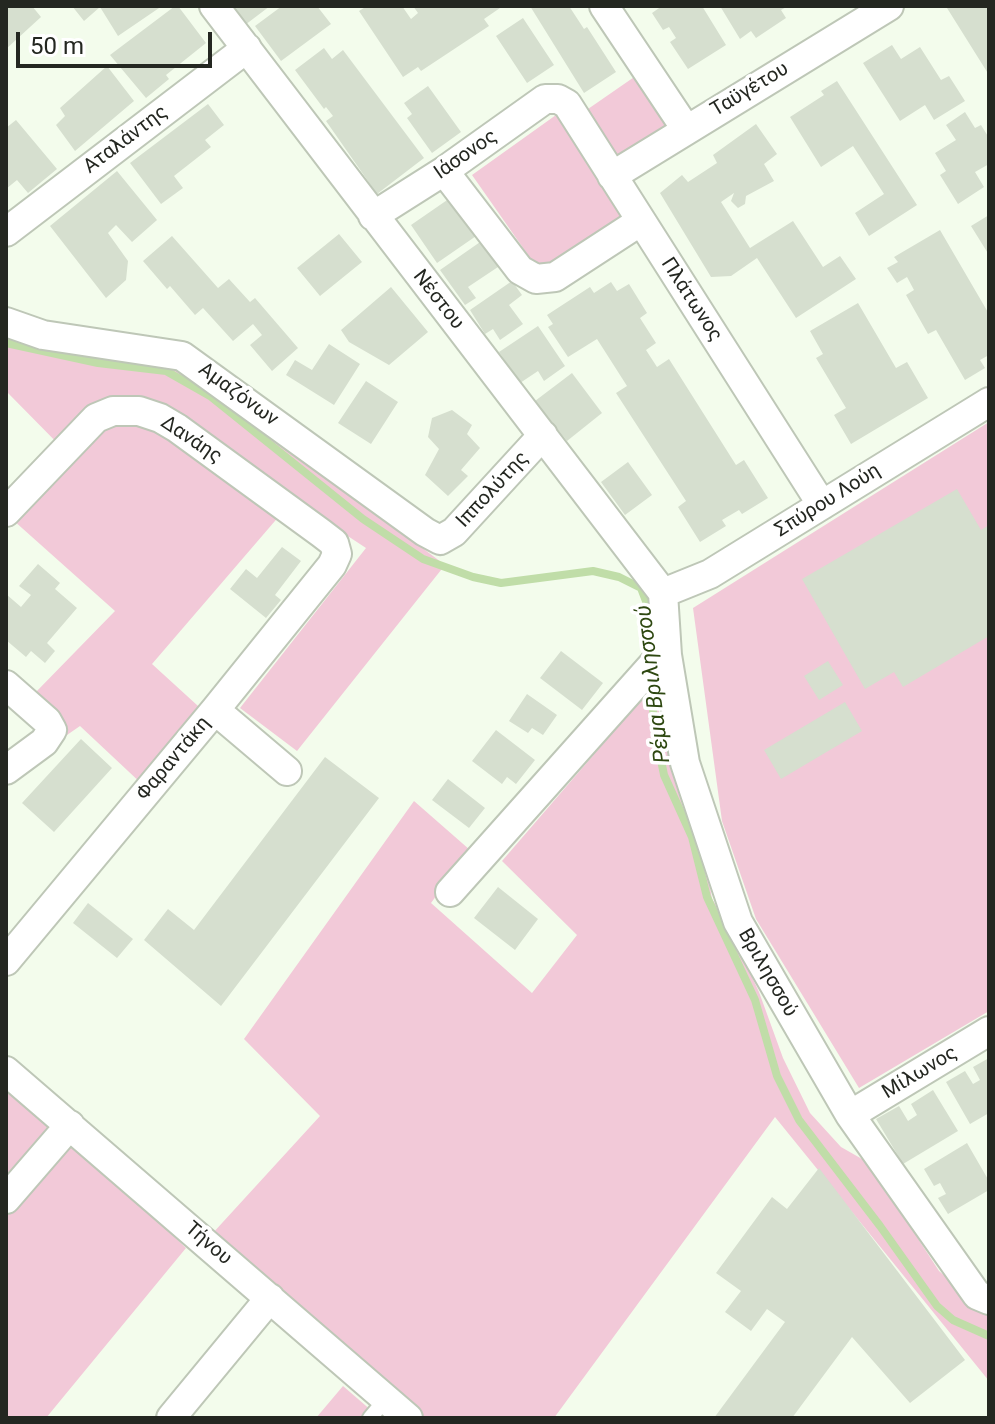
<!DOCTYPE html>
<meta charset="utf-8">
<style>
body{margin:0}
#map{position:relative;width:995px;height:1424px;overflow:hidden;background:#f3fcec;font-family:Roboto,sans-serif}
canvas{display:block}
.frame{position:absolute;inset:0;border:8px solid #242721;pointer-events:none}
.scale{position:absolute;left:16px;top:32px;width:196px;height:36px;box-sizing:border-box;border:4px solid #242721;border-top:0;padding-left:10px;font-size:24px;line-height:28px;white-space:nowrap;color:#242721;-webkit-text-stroke:6px #fff;paint-order:stroke}
</style>
<div id="map">
<canvas width="995" height="1424"></canvas>
<div class="frame"></div>
<div class="scale">50 m</div>
</div>
<script>
const g = document.querySelector('canvas').getContext('2d');
g.lineJoin = 'round';
function fillPath(path, color) { g.fillStyle = color; g.fill(path, 'evenodd'); }
const shape = rows => new Path2D(rows.map(r => 'M' + r).join(''));
function trace(path, color, width, dash) { g.strokeStyle = color; g.lineWidth = width; g.lineCap = dash ? 'butt' : 'round'; g.setLineDash(dash || []); g.stroke(path); }
function label(font, color, halo, rows, align = 'center') {
  g.font = font + ' Roboto,sans-serif'; g.lineWidth = 7; g.setLineDash([]); g.textBaseline = 'middle'; g.strokeStyle = halo; g.fillStyle = color; for (const [text, x, y, turn = 0] of rows) {
    g.save(); g.translate(x, y); g.rotate((+turn || 0) * Math.PI / 180); g.textAlign = isNaN(turn) ? turn : align; if (halo) g.strokeText(text, 0, 0); g.fillText(text, 0, 0); g.restore();
  }
}
fillPath(shape([
 [640,73,671,123,619,158,588,109],
 [556,115,625,221,542,275,472,175],
 [6,333,181,367,445,565,297,751,240,708,366,548,293,500,152,664,209,716,144,786,80,726,67,735,52,710,35,693,115,611,13,520,73,459,6,391],
 [989,422,989,1011,859,1088,756,919,722,821,693,608],
 [653,686,677,788,691,799,701,832,712,899,724,917,759,992,783,1058,810,1113,841,1147,869,1163,939,1271,984,1309,989,1310,989,1381,775,1117,554,1418,424,1418,385,1380,212,1234,320,1116,244,1039,414,801,470,850,431,903,532,993,577,935,502,861],
 [6,1082,76,1143,186,1248,46,1418,6,1418],
 [343,1386,380,1418,316,1418]
]), '#f2c9d8');
trace(shape([
 [6,343,98,363,166,371,210,396,363,519,423,559,473,577,501,583,593,571,619,577,641,588,649,609,650,656],
 [651,677,654,725,664,775,692,837,707,897,755,1000,777,1076,799,1120,880,1226,937,1306,953,1320,989,1336]
]), '#c0dda8', 8);
fillPath(shape([
 [6,6,32,6,41,17,6,49],
 [72,6,162,6,118,36,100,7,84,21],
 [175,6,178,6,206,43,166,75,169,79,146,98,110,55],
 [230,6,270,6,245,25],
 [282,6,317,6,331,24,281,61,255,26],
 [367,6,402,6,411,19,418,13,413,6,499,6,500,8,484,19,489,26,421,71,418,67,403,77,359,11],
 [530,6,569,6,584,29,587,27,616,72,584,93],
 [662,6,702,6,726,45,688,69,670,42,676,38,669,27,663,30,652,13],
 [720,6,788,6,781,10,786,18,756,38,751,31,740,39],
 [950,6,989,6,989,75,947,8],
 [523,18,554,65,527,83,496,36],
 [892,45,901,59,920,47,941,80,949,76,965,101,934,120,925,105,900,121,863,63],
 [324,48,332,59,343,50,424,158,377,194,326,121,333,116,326,107,324,109,295,70],
 [107,66,134,101,75,151,56,125,65,116,60,108],
 [837,81,917,205,869,236,855,213,884,194,853,146,821,167,790,117,824,95,821,91],
 [428,86,461,132,432,153,407,118,412,114,404,103],
 [208,104,224,125,205,140,211,147,174,176,183,188,161,204,130,163],
 [965,112,975,128,981,125,989,138,989,164,975,172,984,187,958,204,940,175,946,171,935,153,956,140,946,125],
 [16,120,57,169,28,193,17,180,6,189,6,128],
 [756,124,777,154,764,164,774,181,746,196,745,204,738,208,731,201,734,193,721,202,750,248,793,221,823,267,840,256,856,279,796,318,757,258,731,276,711,277,660,193,682,175,688,182,717,163,713,155],
 [117,171,157,220,132,242,116,225,108,233,128,261,126,280,106,298,50,226],
 [453,196,479,234,437,263,411,225],
 [989,215,989,255,971,226],
 [940,230,989,314,989,355,980,360,985,368,965,380,936,330,928,334,906,295,914,290,907,277,897,283,887,268,898,262,894,257],
 [339,234,362,262,320,296,297,268],
 [172,236,218,288,229,279,250,302,255,298,298,348,272,371,250,345,262,335,253,324,233,341,203,308,195,315,170,286,167,289,143,261],
 [483,240,501,265,468,287,476,298,465,305,440,270],
 [512,281,522,295,509,305,523,324,500,340,493,329,485,334,470,310],
 [611,282,617,291,629,284,647,313,640,318,656,343,646,350,657,367,669,359,736,465,744,460,768,498,742,514,739,510,722,520,726,526,700,542,678,507,686,501,616,393,627,386,597,339,568,357,548,327,553,324,547,315,590,287,594,293],
 [391,287,428,332,389,365,349,342,341,330],
 [858,303,896,368,907,362,928,398,851,444,834,415,846,408,816,358,823,354,810,331],
 [538,326,565,366,544,381,538,371,520,383,499,352],
 [329,344,360,364,334,405,286,375,295,360,312,370],
 [572,373,602,413,567,441,535,401],
 [366,381,398,402,371,444,338,423],
 [452,410,472,425,467,434,480,448,461,470,468,476,448,496,425,475,439,449,428,437,432,418],
 [628,462,652,495,625,515,601,482],
 [957,489,981,530,989,525,989,636,903,687,894,672,865,689,802,579],
 [282,547,301,561,275,595,281,600,266,618,230,589,246,569,257,578],
 [38,564,60,583,55,589,77,608,47,643,55,651,45,663,31,651,26,657,6,640,6,594,21,607,31,595,19,586],
 [561,651,603,683,582,710,540,678],
 [828,661,843,685,819,700,804,676],
 [527,694,557,715,543,735,532,728,528,733,509,721],
 [845,702,862,731,781,779,764,750],
 [496,730,535,760,516,784,507,777,502,784,472,761],
 [81,739,112,768,54,832,22,803],
 [325,757,379,798,221,1006,144,940,168,909,194,930],
 [448,779,485,808,469,828,432,800],
 [498,887,538,919,515,950,474,918],
 [88,903,133,939,117,958,73,923],
 [989,1058,989,1113,970,1124,946,1082,965,1071,973,1084,980,1080,973,1067],
 [933,1090,958,1131,903,1164,876,1119,899,1106,908,1121,917,1115,911,1104],
 [967,1143,989,1181,989,1190,948,1214,938,1198,946,1194,940,1183,934,1186,924,1169],
 [819,1168,965,1360,910,1403,852,1337,792,1418,714,1418,785,1322,767,1309,751,1331,725,1312,741,1291,716,1273,772,1197,787,1209]
]), '#d6dfcf');
const service = shape([
 [370,1418,386,1399]
]);
const minor = shape([
 [214,6,663,593],
 [604,6,686,129],
 [444,171,520,270,536,279,555,277,641,221],
 [612,176,889,6],
 [373,216,444,171,545,99,558,99,567,104,822,505],
 [6,232,247,48],
 [6,322,43,335,182,356,425,532,440,540,454,532,543,435],
 [6,512,96,418,113,411,139,411,160,418,177,428,321,533,334,543,337,554,332,565,215,710,6,961],
 [663,593,667,655,685,763,738,922,850,1115,977,1295,989,1300],
 [663,593,710,574,989,402],
 [6,685,47,721,52,730,44,742,6,770],
 [215,710,287,771],
 [450,892,657,660,667,655],
 [6,1071,408,1418],
 [850,1115,989,1031],
 [6,1199,70,1125],
 [171,1418,270,1298]
]);
trace(service, '#bec7b7', 18);
trace(minor, '#bec7b7', 32);
trace(service, '#fff', 14);
trace(minor, '#fff', 28);
label('20px', '#242721', '#fff', [
 ["Ταϋγέτου",750,90,-31],
 ["Αταλάντης",126,140,-37],
 ["Ιάσονος",466,155,-35],
 ["Νέστου",438,300,52],
 ["Πλάτωνος",691,300,57],
 ["Αμαζόνων",238,395,36],
 ["Δανάης",191,440,34],
 ["Ιππολύτης",493,490,-47],
 ["Σπύρου Λούη",828,501,-32],
 ["Φαραντάκη",174,759,-50],
 ["Βριλησσού",767,973,60],
 ["Μίλωνος",920,1073,-31],
 ["Τήνου",208,1244,41]
]);
label('italic 22px', '#2e4811', '#fff', [
 ["Ρέμα Βριλησσού",654,684,-97]
]);
</script>
